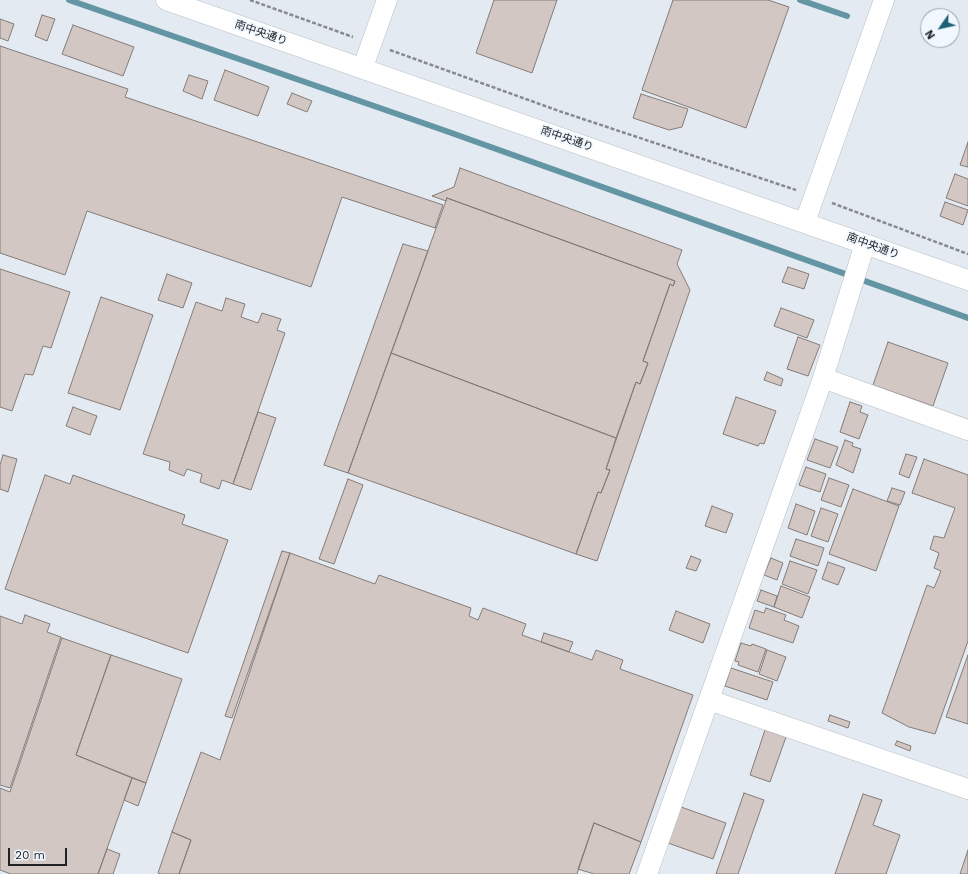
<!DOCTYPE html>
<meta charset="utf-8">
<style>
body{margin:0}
#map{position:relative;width:968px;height:874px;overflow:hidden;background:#e3eaf2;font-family:"Work Sans",sans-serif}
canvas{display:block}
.north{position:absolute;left:920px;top:8px;width:40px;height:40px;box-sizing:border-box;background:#f0f7ff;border:1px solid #9ca1a7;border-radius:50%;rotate:236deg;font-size:11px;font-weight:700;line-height:16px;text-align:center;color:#1f2124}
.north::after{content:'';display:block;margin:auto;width:14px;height:18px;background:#1e6074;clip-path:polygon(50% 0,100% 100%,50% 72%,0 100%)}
.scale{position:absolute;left:8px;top:848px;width:59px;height:18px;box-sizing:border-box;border:2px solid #1f2124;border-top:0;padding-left:5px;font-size:12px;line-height:14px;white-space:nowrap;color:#1f2124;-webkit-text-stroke:3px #f0f7ff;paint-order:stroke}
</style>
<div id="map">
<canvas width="968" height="874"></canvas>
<div class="north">N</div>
<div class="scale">20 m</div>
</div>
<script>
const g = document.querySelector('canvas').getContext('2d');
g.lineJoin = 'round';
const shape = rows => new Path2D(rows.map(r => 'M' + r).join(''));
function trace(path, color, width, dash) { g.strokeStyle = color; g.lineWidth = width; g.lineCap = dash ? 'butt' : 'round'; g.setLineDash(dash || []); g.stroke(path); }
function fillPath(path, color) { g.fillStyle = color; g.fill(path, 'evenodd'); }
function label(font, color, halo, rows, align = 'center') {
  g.font = font + ' "Work Sans","Noto Sans JP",sans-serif'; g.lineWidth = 3.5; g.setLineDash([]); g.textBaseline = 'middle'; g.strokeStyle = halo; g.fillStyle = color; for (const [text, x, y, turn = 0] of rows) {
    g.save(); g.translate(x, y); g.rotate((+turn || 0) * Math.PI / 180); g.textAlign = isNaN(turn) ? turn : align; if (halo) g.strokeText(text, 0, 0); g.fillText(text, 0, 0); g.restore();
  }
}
trace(shape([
 [69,0,446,131,968,318],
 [800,0,847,16]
]), '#6495a4', 6);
const building = shape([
 [494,0,557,0,532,73,476,53,494,0],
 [673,0,768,0,789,7,746,128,642,90,673,0],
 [42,15,55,19,47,41,35,36,42,15],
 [0,19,14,24,8,41,0,38,0,19],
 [73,25,134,47,123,76,62,54,73,25],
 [0,46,128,89,125,97,443,205,435,228,342,197,311,287,87,211,65,275,0,253,0,46],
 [225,70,269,87,258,116,214,100,225,70],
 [189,75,208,81,202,99,183,91,189,75],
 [292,93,312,101,307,112,287,104,292,93],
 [641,94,688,109,682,127,669,130,633,118,641,94],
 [968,142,968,167,960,165,968,142],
 [460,168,682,250,677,264,690,290,597,561,576,554,598,492,601,493,610,470,606,469,636,382,640,384,648,363,643,361,670,284,673,286,675,281,447,198,446,201,432,196,454,187,460,168],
 [955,174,968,179,968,206,946,198,955,174],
 [447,198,675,281,673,286,670,284,643,361,648,363,640,384,636,382,616,438,391,353,447,198],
 [945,202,968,210,963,225,940,216,945,202],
 [403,244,428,251,348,473,324,465,403,244],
 [788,267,809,274,804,289,782,282,788,267],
 [0,269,70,292,51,348,43,346,33,375,25,374,12,411,0,407,0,269],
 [167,274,192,283,183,308,158,300,167,274],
 [101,297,153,315,120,410,68,393,101,297],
 [226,298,245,304,241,317,258,323,262,313,281,319,277,330,285,333,233,484,222,480,219,489,200,482,202,474,187,469,184,476,169,470,170,462,143,454,196,302,222,311,226,298],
 [781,308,814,320,807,338,774,326,781,308],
 [798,337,820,345,808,376,787,369,798,337],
 [888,342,948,363,933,406,873,385,888,342],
 [391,353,616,438,606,469,610,470,601,493,598,492,576,554,348,473,391,353],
 [767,372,783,379,781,386,764,380,767,372],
 [736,397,776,411,764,444,760,443,758,446,723,434,736,397],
 [850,402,862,406,860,412,868,415,859,439,840,432,850,402],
 [73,407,97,416,90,435,66,426,73,407],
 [258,412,276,418,251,490,233,484,258,412],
 [815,439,838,447,830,468,807,460,815,439],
 [845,440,853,443,852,446,861,449,853,473,836,465,845,440],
 [906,454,917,457,909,478,899,474,906,454],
 [3,455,17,459,8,492,0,489,0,465,3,455],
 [924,459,968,475,968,641,935,734,909,727,882,713,927,585,934,588,941,571,934,568,939,553,930,549,934,536,944,538,955,508,912,493,924,459],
 [806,467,826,474,820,492,799,485,806,467],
 [45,475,70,484,73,475,123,493,185,515,182,524,228,540,188,653,5,589,45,475],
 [829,478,849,485,841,507,821,500,829,478],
 [348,479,363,485,334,564,319,559,348,479],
 [892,488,905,492,900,505,887,501,892,488],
 [853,489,899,506,876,571,829,554,853,489],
 [796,504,815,511,807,535,788,528,796,504],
 [712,506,733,514,726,533,705,526,712,506],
 [821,508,838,514,828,542,811,536,821,508],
 [796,539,824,548,818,566,790,556,796,539],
 [282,551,290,553,232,718,225,716,282,551],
 [290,553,375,584,379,575,471,608,469,616,478,620,483,608,526,624,522,635,592,660,596,650,623,660,620,669,693,695,641,842,594,823,577,874,179,874,191,840,172,832,201,752,220,760,290,553],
 [691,556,701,560,696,571,686,568,691,556],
 [771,558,783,563,777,580,764,575,771,558],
 [790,561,817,570,808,594,782,584,790,561],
 [828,562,845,568,838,585,822,579,828,562],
 [781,586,810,597,802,618,774,607,781,586],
 [761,590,777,596,774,607,757,601,761,590],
 [766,608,786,615,784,620,799,626,793,643,749,628,755,610,764,613,766,608],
 [676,611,710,624,703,643,669,630,676,611],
 [25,615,50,624,47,632,61,637,10,788,0,785,0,616,22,624,25,615],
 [544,633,573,642,569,652,541,642,544,633],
 [62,638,111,655,76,755,132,778,98,874,11,874,0,870,0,788,10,792,62,638],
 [741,643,751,646,752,644,766,649,758,672,738,665,739,662,735,661,741,643],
 [767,650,786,657,777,681,759,674,767,650],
 [111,655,182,679,146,783,76,755,111,655],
 [968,655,968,724,946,717,968,655],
 [731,668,773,682,767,700,725,686,731,668],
 [830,715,850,722,848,728,828,721,830,715],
 [765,730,786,737,770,782,750,775,765,730],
 [897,741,911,746,910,751,895,745,897,741],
 [132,778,146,783,138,806,124,800,132,778],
 [744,793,764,800,738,874,716,874,744,793],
 [863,794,882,800,873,825,900,835,886,874,835,874,863,794],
 [681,807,726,823,713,859,668,843,681,807],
 [594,823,641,842,629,874,594,874,578,869,594,823],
 [172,832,191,840,179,874,161,874,158,873,172,832],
 [107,849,120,854,113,874,98,874,107,849],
 [968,850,968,874,960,874,968,850]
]);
fillPath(building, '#d2c7c3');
trace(building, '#857c78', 1);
const minor = shape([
 [166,0,968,280],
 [363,67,387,0],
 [805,222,884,0],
 [823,378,968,430],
 [709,700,968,789],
 [647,874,823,378,865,244]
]);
trace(minor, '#b8bfc6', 21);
trace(shape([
 [250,0,353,37],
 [390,50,559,111,796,190],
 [832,203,968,254]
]), '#868a90', 2.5, [4, 2]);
trace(minor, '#fff', 20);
label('11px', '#1f2124', '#f0f7ff', [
 ["南中央通り",261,33,19],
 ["南中央通り",567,139,19],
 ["南中央通り",873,246,20]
]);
</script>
